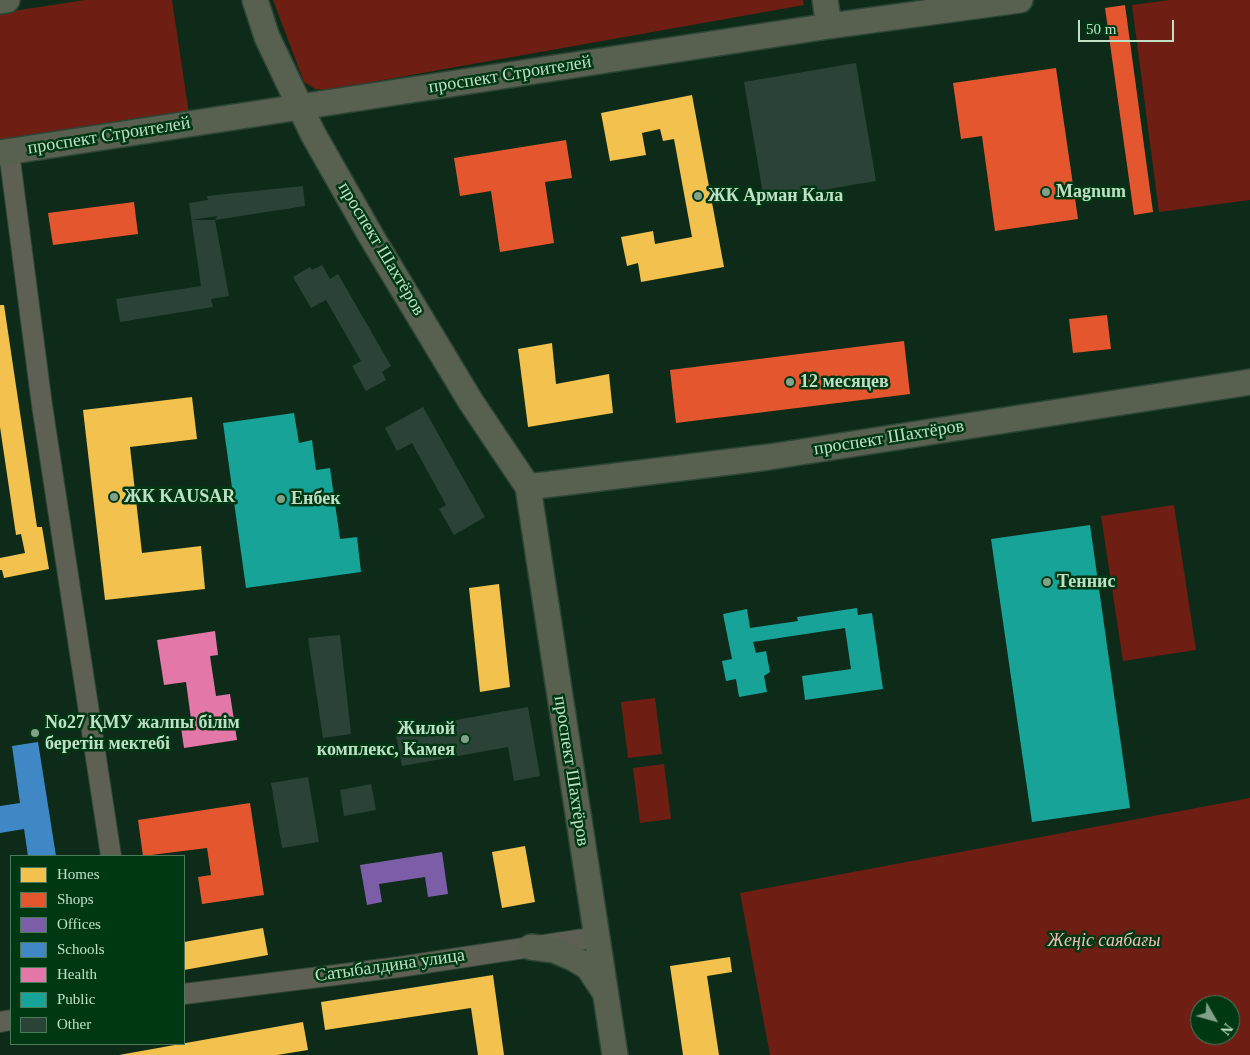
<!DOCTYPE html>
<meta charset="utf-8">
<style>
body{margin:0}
#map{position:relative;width:1250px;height:1055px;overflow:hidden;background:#0d2b18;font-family:Georgia,serif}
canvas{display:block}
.legend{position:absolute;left:10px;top:855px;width:175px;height:190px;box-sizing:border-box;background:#003814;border:1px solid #4c7b5b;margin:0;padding:6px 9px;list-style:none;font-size:15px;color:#bfe0c5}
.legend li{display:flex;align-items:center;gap:10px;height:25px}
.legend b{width:25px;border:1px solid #4c7b5b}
.north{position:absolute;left:1190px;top:995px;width:50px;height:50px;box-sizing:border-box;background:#003814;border:1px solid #4c7b5b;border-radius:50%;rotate:128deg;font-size:14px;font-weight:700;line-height:20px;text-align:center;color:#bfe0c5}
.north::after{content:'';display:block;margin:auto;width:18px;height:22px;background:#81a188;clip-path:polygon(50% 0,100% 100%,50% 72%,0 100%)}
.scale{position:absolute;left:1078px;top:20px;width:96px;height:22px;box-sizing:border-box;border:2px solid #bfe0c5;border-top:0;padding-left:6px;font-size:15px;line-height:18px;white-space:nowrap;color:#bfe0c5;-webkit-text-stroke:4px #003814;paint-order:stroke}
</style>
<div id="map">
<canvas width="1250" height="1055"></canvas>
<ul class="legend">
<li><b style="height:14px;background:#f2c14e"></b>Homes</li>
<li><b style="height:14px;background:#e4572e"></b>Shops</li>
<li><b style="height:14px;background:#7b5ea7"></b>Offices</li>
<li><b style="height:14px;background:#3f88c5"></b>Schools</li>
<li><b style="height:14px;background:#e377a8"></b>Health</li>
<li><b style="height:14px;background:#17a398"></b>Public</li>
<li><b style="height:14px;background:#2a4336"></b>Other</li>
</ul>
<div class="north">N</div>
<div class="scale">50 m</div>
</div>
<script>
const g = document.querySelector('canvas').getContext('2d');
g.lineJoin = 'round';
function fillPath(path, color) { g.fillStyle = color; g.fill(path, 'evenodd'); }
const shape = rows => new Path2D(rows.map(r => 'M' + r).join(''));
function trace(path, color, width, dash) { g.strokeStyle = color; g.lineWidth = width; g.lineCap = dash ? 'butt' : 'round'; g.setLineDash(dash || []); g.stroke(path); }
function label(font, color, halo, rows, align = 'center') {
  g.font = font + ' Georgia,serif'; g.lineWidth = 5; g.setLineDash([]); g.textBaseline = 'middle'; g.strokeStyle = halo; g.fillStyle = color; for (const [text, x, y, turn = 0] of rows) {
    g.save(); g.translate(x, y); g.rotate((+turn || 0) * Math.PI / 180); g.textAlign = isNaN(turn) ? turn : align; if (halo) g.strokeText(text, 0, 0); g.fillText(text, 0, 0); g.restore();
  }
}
fillPath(shape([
 [85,0,172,0,189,114,0,143,0,13],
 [273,0,803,0,804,5,327,90,315,89,304,82],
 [1170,0,1250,0,1250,200,1159,212,1132,5],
 [1174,505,1196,650,1123,661,1101,516],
 [655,698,662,754,628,758,621,702],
 [664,764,671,819,640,823,633,768],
 [1250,798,1250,1055,770,1055,740,893],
 [1200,1005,1230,1005,1230,1035,1200,1035]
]), '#6f1e14');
fillPath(shape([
 [692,95,724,267,641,282,638,263,627,266,621,237,653,231,655,244,692,237,674,139,663,141,660,129,642,133,646,155,610,161,601,113],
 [0,305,4,305,37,527,42,527,49,569,4,578,2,570,0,570,0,558,25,553,21,534,16,535,0,427],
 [552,343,556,384,609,374,613,413,528,427,518,349],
 [192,397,197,439,130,447,142,553,201,546,205,589,105,600,83,410],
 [499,584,510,687,480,692,469,588],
 [525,846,535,902,502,908,492,852],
 [263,928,268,955,184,970,184,942],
 [730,957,732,972,707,976,719,1055,683,1055,670,966],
 [493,975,504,1055,478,1055,471,1008,325,1030,321,1002],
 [303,1022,308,1050,277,1055,119,1055]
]), '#f2c14e');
fillPath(shape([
 [1125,5,1153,212,1134,215,1105,8],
 [1056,68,1078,219,995,231,982,136,961,139,953,83],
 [566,140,572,178,545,182,554,243,500,252,491,191,460,196,454,158],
 [134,202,138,234,53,245,48,213],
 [1107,315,1111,349,1073,353,1069,319],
 [904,341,910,394,676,423,670,370],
 [250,803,264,895,202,904,198,877,211,875,207,848,143,856,138,820]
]), '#e4572e');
fillPath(shape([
 [442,852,448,894,428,897,425,877,379,884,382,902,367,905,360,865]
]), '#7b5ea7');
fillPath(shape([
 [38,742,56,856,28,856,24,829,0,833,0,806,20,803,12,746]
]), '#3f88c5');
fillPath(shape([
 [215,631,218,655,210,656,216,696,230,694,237,740,184,748,180,721,191,719,186,682,164,685,157,640]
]), '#e377a8');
fillPath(shape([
 [294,413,299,443,312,440,316,470,330,468,340,539,357,537,361,572,246,588,223,423],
 [1090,525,1130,808,1032,822,991,539],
 [857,608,858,615,872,613,883,689,805,700,802,676,851,669,845,628,753,642,756,653,766,651,770,672,764,676,767,692,739,697,736,679,726,681,722,661,732,659,723,614,747,609,750,628,798,621,797,617]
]), '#17a398');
fillPath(shape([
 [856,63,876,181,764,200,744,82],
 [303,186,305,206,215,220,217,216,191,220,215,220,229,296,211,299,213,307,120,322,116,299,201,286,189,203,208,200,207,196],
 [322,265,330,279,338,274,391,366,382,372,386,380,366,391,352,366,361,361,326,300,311,308,293,277,310,267,312,270],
 [423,407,485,517,454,535,439,509,446,505,412,443,397,451,385,428],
 [340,635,351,734,323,738,308,638],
 [528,707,540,776,514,781,508,747,402,766,395,731],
 [308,777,319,842,282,848,271,783],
 [371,784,376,810,344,816,340,790]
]), '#2a4336');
const minor = shape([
 [9,152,42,405,111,856],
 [184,994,399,967,597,937],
 [0,1022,11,1020]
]);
const major = shape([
 [255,0,267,37,313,134,371,236,471,402,528,487,615,1055],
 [825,0,829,26],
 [0,1,7,0],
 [0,153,829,26,1020,0],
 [528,487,769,457,1250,382],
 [531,947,554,950,573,958,588,967,604,991]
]);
trace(minor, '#2c4535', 22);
trace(major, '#2c4535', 28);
trace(minor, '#5f6054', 20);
trace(major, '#58604f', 25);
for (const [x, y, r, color] of [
 [1046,192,5,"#81a188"],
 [698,196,5,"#81a188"],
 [790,382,5,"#81a188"],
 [114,497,5,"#81a188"],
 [281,499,5,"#81a188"],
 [1047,582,5,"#81a188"],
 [35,733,5,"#81a188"],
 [465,739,5,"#81a188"]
]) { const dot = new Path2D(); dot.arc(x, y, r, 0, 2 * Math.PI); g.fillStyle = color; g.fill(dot); trace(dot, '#003814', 2); }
label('18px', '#bfe0c5', '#003814', [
 ["проспект Строителей",510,75,-9],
 ["проспект Строителей",109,136,-9],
 ["проспект Шахтёров",381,249,59],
 ["проспект Шахтёров",889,438,-9],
 ["проспект Шахтёров",571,771,81],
 ["Сатыбалдина улица",390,966,-8]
]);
label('bold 18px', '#bfe0c5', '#003814', [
 ["Magnum",1056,192],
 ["ЖК Арман Кала",708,196],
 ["12 месяцев",800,382],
 ["ЖК KAUSAR",124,497],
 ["Енбек",291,499],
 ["Теннис",1057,582],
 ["No27 ҚМУ жалпы білім",45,723],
 ["беретін мектебі",45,744],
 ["Жилой",455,729,"right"],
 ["комплекс, Камея",455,750,"right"]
], 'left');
label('italic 18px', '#f5bdb3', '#003814', [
 ["Жеңіс саябағы",1104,941]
]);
</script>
